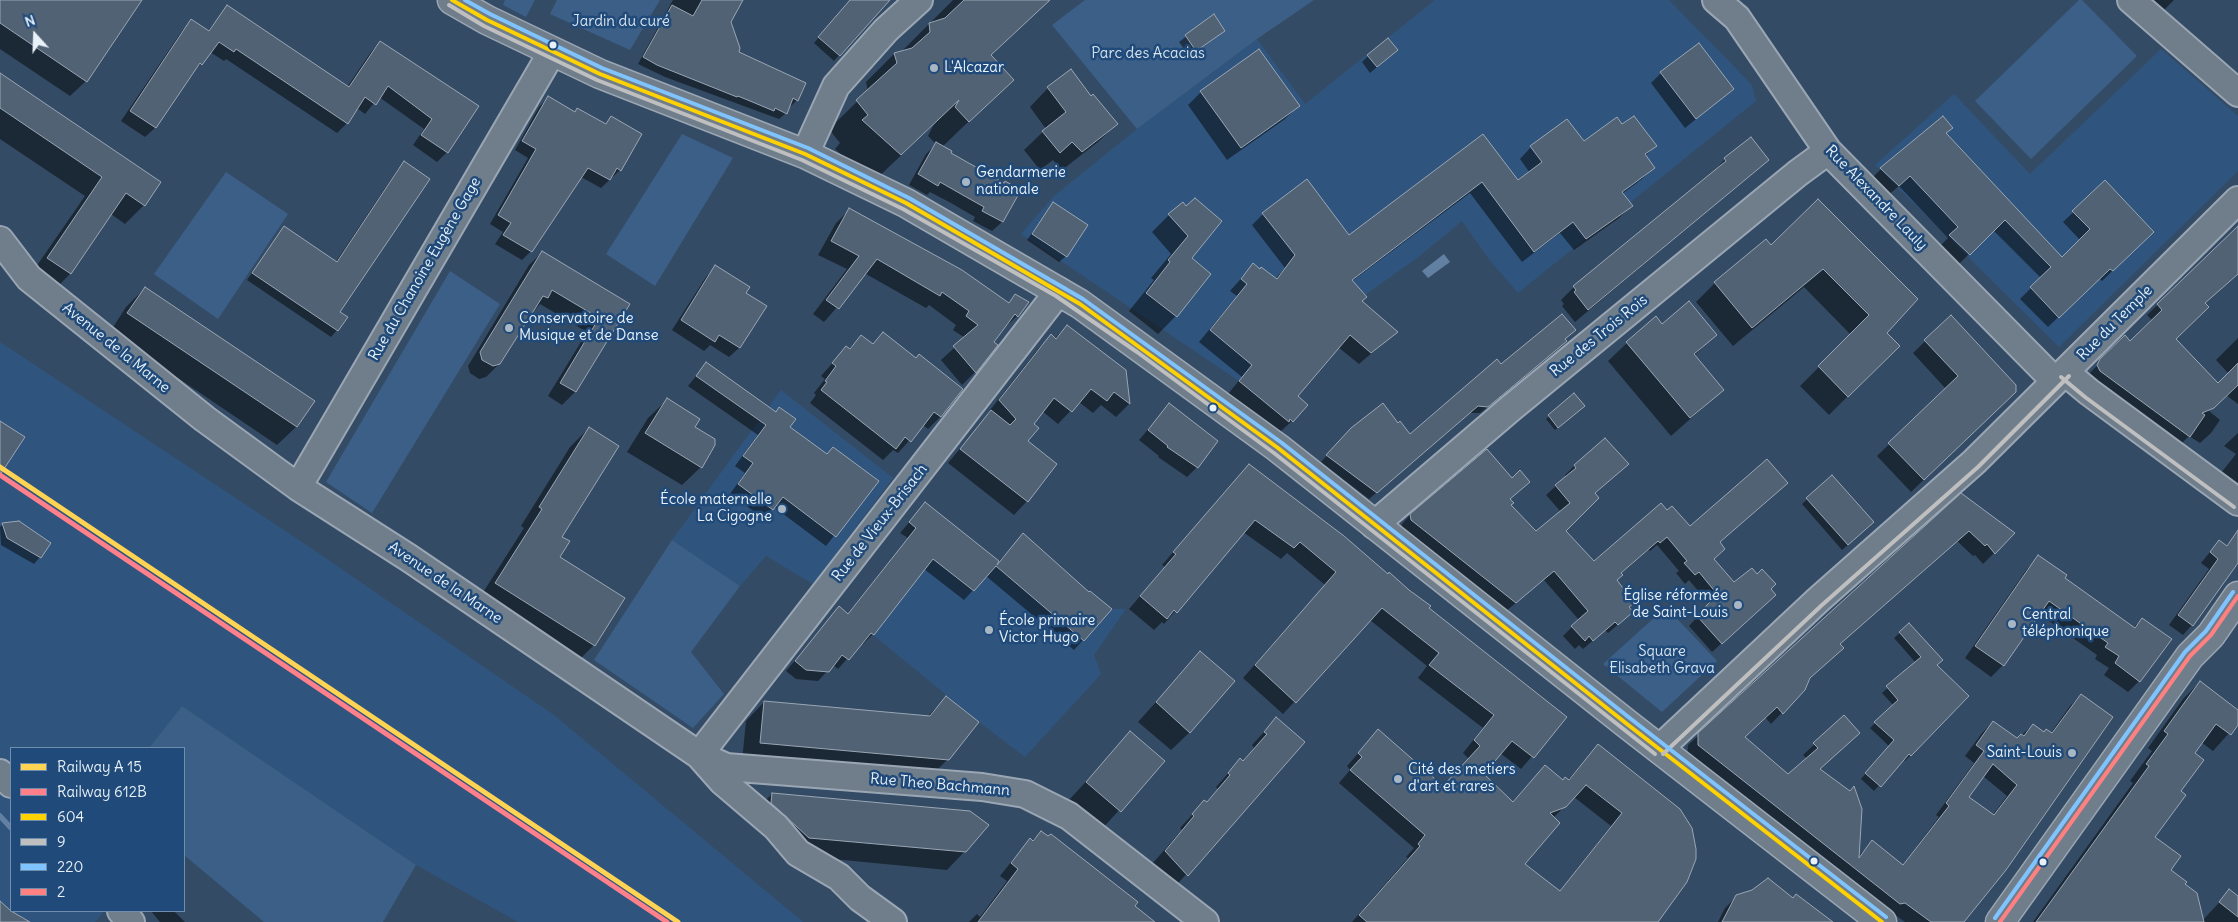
<!DOCTYPE html>
<meta charset="utf-8">
<style>
body{margin:0}
#map{position:relative;width:2238px;height:922px;overflow:hidden;background:#344b65;font-family:Delius,sans-serif}
canvas{display:block}
.legend{position:absolute;left:10px;top:747px;width:175px;height:165px;box-sizing:border-box;background:#1f4a7a;border:1px solid #6f8dac;margin:0;padding:6px 9px;list-style:none;font-size:15px;color:#e8f1f8}
.legend li{display:flex;align-items:center;gap:10px;height:25px}
.legend b{width:25px;border:1px solid #6f8dac}
.north{position:absolute;left:10px;top:10px;width:50px;height:50px;-webkit-text-stroke:4px #1f4a7a;paint-order:stroke;rotate:340deg;font-size:14px;font-weight:700;line-height:20px;text-align:center;color:#e8f1f8}
.north::after{content:'';display:block;margin:auto;width:18px;height:22px;background:#e8f1f8;clip-path:polygon(50% 0,100% 100%,50% 72%,0 100%)}
</style>
<div id="map">
<canvas width="2238" height="922"></canvas>
<ul class="legend">
<li><b style="height:6px;background:#fed452"></b>Railway A 15</li>
<li><b style="height:6px;background:#ff808b"></b>Railway 612B</li>
<li><b style="height:6px;background:#ffd200"></b>604</li>
<li><b style="height:6px;background:#bfbfbf"></b>9</li>
<li><b style="height:6px;background:#80c4ff"></b>220</li>
<li><b style="height:6px;background:#ff8080"></b>2</li>
</ul>
<div class="north">N</div>
</div>
<script>
const g = document.querySelector('canvas').getContext('2d');
g.lineJoin = 'round';
function fillPath(path, color) { g.fillStyle = color; g.fill(path, 'evenodd'); }
const shape = rows => new Path2D(rows.map(r => 'M' + r).join(''));
function trace(path, color, width, dash) { g.strokeStyle = color; g.lineWidth = width; g.lineCap = dash ? 'butt' : 'round'; g.setLineDash(dash || []); g.stroke(path); }
function label(font, color, halo, rows, align = 'center') {
  g.font = font + ' Delius,sans-serif'; g.lineWidth = 5; g.setLineDash([]); g.textBaseline = 'middle'; g.strokeStyle = halo; g.fillStyle = color; for (const [text, x, y, turn = 0] of rows) {
    g.save(); g.translate(x, y); g.rotate((+turn || 0) * Math.PI / 180); g.textAlign = isNaN(turn) ? turn : align; if (halo) g.strokeText(text, 0, 0); g.fillText(text, 0, 0); g.restore();
  }
}
fillPath(shape([
 [1435,0,1669,0,1752,85,1756,101,1518,293,1488,258,1462,221,1417,258,1365,295,1258,397,1239,381,1021,234,1054,196,1137,129,1257,39,1305,104],
 [2161,49,2238,116,2238,171,2059,347,1875,165,1954,94,2030,174],
 [0,342,308,546,554,715,803,922,518,922,416,865,182,706,149,748,11,748,11,911,104,911,95,922,0,922],
 [781,390,893,478,813,584,766,556,740,586,672,540],
 [925,502,999,561,1023,533,1089,592,1090,591,1112,609,1126,609,1094,655,1101,674,1025,757,979,722,865,628,916,528,909,522]
]), '#2f557f');
fillPath(shape([
 [505,0,535,0,526,17,503,5],
 [557,0,660,0,630,50,550,14],
 [1085,0,1314,0,1257,39,1137,129,1052,25],
 [2079,0,2082,0,2137,56,2031,159,1975,101],
 [682,134,733,158,655,286,606,254],
 [226,172,288,214,218,319,154,274],
 [450,271,500,304,372,513,326,482],
 [672,540,740,586,691,652,724,694,693,728,594,660],
 [1666,607,1717,661,1662,712,1603,664],
 [182,706,416,865,383,922,264,922,184,855,184,748,149,748]
]), '#3b5f87');
fillPath(shape([
 [1444,254,1450,262,1428,278,1422,271]
]), '#6280a1');
fillPath(shape([
 [0,0,140,0,86,81,70,96,0,49],
 [673,0,742,0,729,22,737,53,797,100,791,106,789,105,786,113,779,119,665,77,638,64],
 [851,0,889,0,834,61,814,43],
 [953,0,1048,0,990,56,1012,80,942,147,949,154,1003,184,1019,190,1002,222,992,231,973,221,975,217,951,203,930,192,927,195,909,185,926,154,936,144,928,136,934,124,872,183,835,149,840,143,829,129,868,91,866,82,894,54,900,53],
 [2150,0,2174,0,2162,12],
 [227,7,347,87,371,52,380,42,477,106,447,152,437,162,413,145,424,129,379,97,365,114,357,108,347,123,337,133,226,59,224,61,210,52,201,64,191,73,155,128,145,137,121,121,182,31,191,21,207,32],
 [1213,16,1224,30,1190,57,1179,42],
 [1368,56,1390,56,1370,73,1362,62],
 [1661,73,1733,89,1685,128,1651,83],
 [0,75,144,205,125,224,111,214,70,274,52,292,29,277,85,196,0,139],
 [1048,88,1090,98,1117,124,1098,142,1062,170,1053,160,1040,170,1024,150,1046,129,1030,107],
 [1201,92,1298,106,1285,119,1227,160,1188,105],
 [548,98,574,113,577,110,604,125,611,118,620,170,601,188,581,177,531,251,522,260,495,244,503,232,490,224,528,158,515,150,539,107],
 [1622,126,1655,146,1645,156,1654,168,1642,179,1622,194,1631,206,1619,218,1574,250,1560,233,1522,262,1470,193,1352,281,1360,302,1396,332,1359,364,1338,347,1296,396,1292,421,1280,432,1278,430,1276,433,1228,394,1242,377,1199,342,1237,296,1230,291,1253,265,1275,279,1285,268,1252,225,1263,214,1348,237,1483,136,1518,182,1530,173,1520,159,1531,147,1584,143],
 [1945,134,2062,259,2081,241,2063,222,2105,182,2153,232,2102,281,2099,278,2048,327,2020,299,2041,278,1993,230,1958,265,1939,247,1948,238,1899,186,1887,196,1871,179,1881,169],
 [1751,138,1768,159,1754,172,1575,322,1562,306,1564,304,1561,300,1574,287,1713,173,1725,159],
 [404,163,339,312,337,330,331,337,247,280,284,227,335,263,398,169],
 [1195,200,1190,258,1210,274,1176,316,1158,334,1129,311,1154,280,1151,278,1171,254,1152,232,1169,215,1185,208],
 [1818,201,1885,333,1898,346,1829,415,1800,386,1851,335,1804,287,1733,346,1696,302,1715,283,1765,241,1771,247],
 [1053,204,1066,256,1059,262,1027,240],
 [849,210,1007,304,1015,296,1027,303,1017,316,1003,329,975,372,962,385,941,360,965,338,953,330,956,325,929,305,926,308,866,274,824,322,813,314,847,269,818,255,836,223],
 [2235,231,2238,234,2238,272,2203,303,2174,339,2217,385,2229,374,2216,360,2238,338,2238,404,2226,395,2209,411,2220,420,2211,433,2200,443,2189,436,2179,446,2087,376,2125,337,2130,343,2153,321,2147,315],
 [542,252,628,305,575,392,562,405,548,396,587,332,540,304,534,311,499,364,486,377,479,379,470,373,468,366,529,265],
 [715,267,744,293,765,306,739,348,729,357,710,345,704,351,672,330,706,277],
 [145,288,313,402,296,427,277,445,110,332,126,307],
 [1951,316,2002,404,1911,492,1877,456,1946,389,1913,353],
 [1067,326,1124,371,1129,404,1116,417,1101,405,1093,413,1079,402,1058,424,1042,411,1032,424,1026,442,1056,465,1027,501,1014,515,948,463,988,415,987,414,1038,349,1051,336,1054,339],
 [1662,326,1716,334,1694,356,1723,390,1671,436,1608,361,1627,343],
 [883,333,940,417,928,429,923,425,898,453,893,450,883,460,810,403,816,395,814,393,825,379,821,376,846,348,848,350,861,336,872,345],
 [1564,340,1565,341,1558,348,1480,413,1470,413,1369,499,1321,462,1344,437,1398,424,1410,435,1501,366],
 [706,364,775,413,780,408,788,427,826,455,877,481,826,546,774,507,763,518,730,494,745,473,735,466,758,435,688,386],
 [1574,395,1580,409,1555,430,1546,419],
 [667,400,693,427,701,467,682,485,627,452,648,418],
 [1169,405,1197,467,1187,477,1158,457,1159,456,1139,440],
 [589,428,561,537,558,557,623,598,594,645,575,664,477,602,524,528,521,526,570,447],
 [2238,433,2238,491,2229,484,2232,481,2221,473,2236,454,2224,446],
 [1605,439,1618,473,1594,494,1564,531,1594,563,1667,512,1690,528,1719,543,1712,559,1733,584,1770,589,1765,604,1712,652,1689,626,1709,604,1689,580,1685,584,1676,573,1679,571,1657,545,1650,551,1648,550,1620,574,1616,581,1628,607,1622,621,1608,633,1605,630,1583,649,1579,645,1575,649,1563,636,1579,620,1544,580,1506,611,1402,529,1402,524,1411,514,1509,500,1510,505,1536,533,1561,512,1546,495,1566,477,1565,475,1574,466],
 [1249,465,1565,718,1521,769,1500,753,1482,774,1512,803,1533,779,1567,781,1598,745,1679,810,1656,922,1352,922,1408,858,1406,857,1414,848,1339,783,1350,770,1347,766,1378,731,1443,787,1469,759,1463,753,1483,728,1418,678,1427,666,1370,620,1283,714,1243,678,1325,585,1287,553,1281,559,1243,532,1164,624,1162,622,1154,630,1129,609,1165,567,1162,565],
 [1574,797,1611,826,1559,892,1523,864,1553,818],
 [1832,476,1867,528,1842,550,1802,504],
 [1961,495,2014,533,1983,564,1975,555,1973,556,1957,541,1839,644,1808,679,1804,690,1771,724,1765,717,1743,737,1788,776,1807,759,1803,755,1844,717,1819,769,1857,858,1872,842,1902,866,1939,817,1936,815,1974,763,1965,756,1982,733,1993,722,2017,739,2033,725,2044,733,2050,734,2070,706,2081,695,1963,922,1905,922,1894,914,1889,914,1687,757,1688,745],
 [1983,776,2007,796,1992,816,1967,798],
 [925,504,998,562,1023,535,1089,594,1083,640,1074,650,986,576,964,600,924,569,873,634,863,644,861,643,838,669,833,665,818,681,796,679,786,671,839,608,847,615,908,538,900,533],
 [19,522,40,557,34,564,1,545,0,527,2,525],
 [2233,539,2238,543,2238,561,2192,625,2183,635,2169,625,2209,569,2201,563,2219,541,2226,546],
 [2039,557,2063,578,2133,628,2142,619,2139,681,2128,692,2104,675,2109,668,2095,659,2097,655,2039,614,2003,665,1991,677,1965,658,2027,569],
 [1909,625,1935,666,1967,696,1905,761,1903,759,1874,791,1861,779,1889,746,1870,728,1894,706,1882,693,1916,663,1894,638],
 [1200,653,1190,732,1171,750,1138,722],
 [2200,682,2238,711,2238,723,2213,751,2201,742,2193,753,2179,792,2154,837,2169,870,2183,885,2202,921,2230,891,2238,897,2238,922,2033,922,2133,783,2130,781,2152,751,2148,748,2183,699],
 [947,697,948,759,929,778,742,761,746,721,764,702,927,717],
 [1276,719,1303,742,1174,888,1152,864,1182,830,1180,828,1205,801,1206,803,1218,789,1216,787,1240,760,1242,762,1254,748,1252,745],
 [1131,733,1164,761,1101,830,1068,801],
 [772,794,965,851,947,870,791,855,754,812],
 [1041,832,1133,906,1153,922,969,922,977,914,980,917,1007,881,1000,876,1019,852],
 [1737,896,1793,899,1831,922,1718,922,1725,908],
 [142,911,174,911,185,922,160,922,151,911]
]), '#0007');
trace(shape([
 [0,816,11,828]
]), '#6280a1', 5.5);
const building = shape([
 [0,0,142,0,87,82,0,23,0,0],
 [702,0,743,0,731,22,740,48,739,52,806,83,798,101,793,98,787,114,775,108,774,111,738,96,737,97,657,65,643,57,672,5,693,16,702,0],
 [850,0,890,0,840,56,818,37,850,0],
 [964,0,1050,0,991,55,1014,80,969,122,955,107,959,100,901,155,862,120,868,115,856,100,897,63,894,53,912,48,930,32,929,23,945,18,964,0],
 [227,5,349,87,380,41,479,106,448,153,421,135,432,119,388,86,376,105,365,97,348,124,236,49,234,52,219,42,202,65,200,63,156,128,130,111,191,19,209,31,227,5],
 [1214,14,1225,31,1196,51,1185,35,1214,14],
 [1388,38,1398,50,1377,67,1367,55,1388,38],
 [1699,43,1734,89,1696,119,1660,72,1699,43],
 [1259,49,1300,106,1241,148,1200,91,1259,49],
 [1071,69,1091,96,1093,94,1118,124,1082,152,1072,142,1060,153,1042,131,1066,112,1047,87,1071,69],
 [0,73,161,182,145,206,126,193,71,274,47,258,102,177,0,108,0,73],
 [548,96,575,112,577,108,606,124,611,116,642,134,621,171,617,168,610,180,588,168,532,252,503,235,511,223,498,215,536,149,522,141,548,96],
 [1634,116,1657,146,1645,154,1655,168,1622,192,1633,206,1586,239,1573,222,1534,252,1482,182,1352,280,1367,297,1362,301,1398,332,1371,353,1350,335,1298,396,1308,405,1293,422,1290,419,1289,422,1239,381,1252,365,1210,330,1247,284,1241,279,1253,263,1260,269,1261,267,1277,279,1295,255,1262,213,1307,179,1349,235,1483,134,1518,180,1542,162,1530,146,1567,119,1584,141,1617,117,1622,124,1634,116],
 [1943,116,1953,128,1946,133,2062,257,2090,229,2072,211,2105,180,2154,232,2113,271,2110,269,2059,318,2030,287,2051,267,2005,220,1970,255,1949,235,1958,227,1910,176,1899,186,1880,168,1943,116],
 [1751,137,1769,160,1588,310,1574,292,1576,290,1573,286,1726,161,1724,158,1751,137],
 [936,142,952,151,951,153,1004,183,1005,181,1021,190,1003,222,982,211,984,207,961,194,940,182,938,186,918,174,936,142],
 [404,161,430,179,340,312,348,317,338,331,252,273,284,226,337,262,404,161],
 [1195,198,1222,221,1192,258,1211,274,1177,317,1146,293,1170,262,1168,260,1188,236,1168,214,1183,202,1186,206,1195,198],
 [1818,199,1918,299,1887,333,1900,346,1848,397,1818,366,1869,315,1823,269,1752,328,1714,282,1766,239,1771,245,1818,199],
 [1053,202,1088,225,1067,257,1032,234,1053,202],
 [849,208,962,270,1009,303,1015,294,1029,302,1018,317,1015,314,994,342,998,345,976,373,953,346,978,325,966,316,969,311,942,292,940,296,877,259,839,309,826,300,859,256,831,241,849,208],
 [2238,226,2238,274,2205,303,2209,307,2176,339,2218,383,2238,363,2238,385,2214,408,2202,413,2205,415,2190,437,2100,371,2097,365,2100,359,2125,335,2130,341,2162,310,2157,304,2238,226],
 [542,251,630,304,576,392,560,383,599,318,552,290,548,298,543,296,500,364,493,366,482,360,480,352,542,251],
 [715,265,750,287,746,293,767,306,740,348,719,335,715,342,681,320,715,265],
 [145,287,315,401,297,427,127,313,145,287],
 [1689,301,1717,335,1694,354,1724,390,1690,418,1626,342,1656,316,1662,324,1689,301],
 [1562,314,1576,330,1565,339,1567,341,1488,407,1478,406,1377,493,1326,455,1351,428,1383,403,1398,423,1400,421,1410,434,1497,359,1501,364,1562,314],
 [1951,315,2016,385,2016,392,1924,480,1888,443,1958,376,1924,340,1951,315],
 [1067,325,1126,370,1130,404,1114,392,1107,401,1091,389,1072,412,1054,398,1034,424,1039,428,1028,441,1057,464,1028,502,960,449,991,410,1010,425,1016,419,999,400,1051,334,1056,339,1067,325],
 [883,332,916,358,919,354,963,389,941,417,934,412,911,442,905,437,896,449,821,390,827,382,825,381,836,366,832,363,846,346,850,349,861,335,873,344,883,332],
 [706,362,776,412,779,407,796,419,790,427,827,454,833,447,879,481,836,537,783,497,773,510,738,484,753,463,743,456,766,425,696,376,706,362],
 [1574,393,1585,406,1558,428,1548,415,1574,393],
 [667,398,700,419,695,427,715,439,715,445,702,468,645,433,667,398],
 [1169,403,1218,441,1198,468,1167,447,1168,446,1148,430,1169,403],
 [0,421,25,437,0,475,0,421],
 [589,427,619,446,562,537,570,541,560,557,625,598,595,646,495,583,542,509,539,507,589,427],
 [1605,438,1629,464,1595,493,1599,498,1566,531,1594,561,1661,503,1667,510,1672,506,1690,526,1767,459,1788,483,1720,542,1725,549,1714,559,1734,582,1752,568,1757,574,1762,569,1776,584,1771,589,1776,595,1722,644,1697,616,1717,594,1699,572,1695,575,1684,563,1687,561,1667,537,1660,543,1658,541,1621,573,1623,575,1617,580,1634,603,1629,607,1633,612,1618,625,1615,622,1593,641,1589,636,1585,641,1571,626,1588,611,1554,571,1516,603,1411,520,1410,514,1487,449,1512,478,1520,470,1530,482,1510,499,1514,503,1511,505,1536,531,1570,503,1555,485,1576,468,1574,465,1605,438],
 [1249,464,1344,536,1388,574,1389,572,1409,590,1431,606,1429,608,1567,717,1534,758,1512,741,1484,774,1513,802,1545,765,1563,780,1565,777,1569,780,1598,744,1680,809,1692,828,1696,849,1696,859,1687,882,1658,922,1367,922,1359,915,1420,846,1418,844,1425,835,1350,770,1362,757,1358,753,1378,729,1443,786,1480,746,1474,740,1494,715,1429,665,1439,653,1382,608,1296,703,1255,665,1336,572,1300,542,1294,548,1255,520,1177,613,1174,610,1167,619,1140,596,1176,554,1173,552,1249,464],
 [1586,785,1622,813,1560,891,1525,864,1560,823,1550,813,1566,807,1586,785],
 [1832,475,1874,522,1848,545,1806,498,1832,475],
 [1961,493,2015,533,1995,554,1987,544,1985,546,1969,531,1840,644,1844,648,1810,678,1805,690,1783,714,1777,707,1745,737,1788,774,1818,748,1813,743,1844,715,1860,733,1820,769,1850,791,1854,786,1862,809,1859,858,1872,840,1903,865,1949,806,1946,803,1984,751,1976,745,1993,721,2017,738,2021,734,2024,736,2033,724,2044,732,2046,729,2052,733,2081,694,2113,717,2006,870,1964,922,1931,922,1905,903,1900,904,1698,745,1698,733,1961,493],
 [1993,764,2017,785,1994,815,1969,797,1993,764],
 [925,502,999,561,997,565,1023,533,1089,592,1090,591,1112,609,1084,641,996,566,974,591,933,559,874,635,871,633,849,660,842,655,829,672,806,670,795,661,839,606,848,614,916,528,909,522,925,502],
 [19,521,51,543,41,558,7,538,2,523,19,521],
 [2238,530,2238,563,2193,626,2178,615,2218,559,2210,552,2219,540,2227,546,2238,530],
 [2038,555,2067,575,2065,578,2135,628,2142,618,2172,639,2140,682,2115,663,2119,656,2105,647,2108,643,2049,601,2004,666,1975,646,2038,555],
 [1909,623,1943,660,1937,665,1969,696,1911,756,1909,754,1881,787,1865,773,1894,740,1874,722,1898,700,1886,686,1921,657,1899,632,1909,623],
 [1200,651,1235,681,1190,733,1156,702,1200,651],
 [2200,681,2238,710,2238,725,2231,735,2216,724,2195,753,2204,760,2181,791,2186,795,2155,837,2181,856,2171,870,2187,882,2185,884,2197,893,2204,922,2036,922,2149,766,2146,764,2168,734,2164,731,2200,681],
 [946,696,979,722,949,760,760,743,764,701,930,716,946,696],
 [1276,717,1305,742,1188,876,1165,851,1194,816,1192,814,1204,800,1207,802,1230,775,1228,773,1240,758,1243,761,1267,734,1264,732,1276,717],
 [1130,731,1165,761,1121,812,1086,782,1130,731],
 [772,793,970,811,989,825,966,852,809,838,771,803,772,793],
 [1041,831,1048,836,1051,834,1083,859,1138,902,1135,906,1155,922,978,922,1018,869,1011,863,1030,838,1033,841,1041,831],
 [1768,878,1793,898,1796,894,1833,922,1722,922,1736,895,1752,890,1768,878],
 [2229,889,2238,896,2238,917,2219,902,2229,889],
 [0,901,11,911,30,922,0,922,0,901]
]);
fillPath(building, '#516275');
trace(building, '#9aa6b3', 1);
const minor = shape([
 [1716,0,1737,18,1828,151,2055,381],
 [2131,0,2238,93],
 [805,154,836,86,886,30,919,0],
 [0,240,29,278,205,419,298,487,409,558,699,755,722,781,776,827,798,853,839,877,860,898,893,922],
 [2065,372,2089,392,2238,502],
 [298,487,552,52],
 [1374,525,1511,408,1798,173,1828,151],
 [1659,749,1818,600,1974,462,2238,200],
 [699,755,1059,291],
 [702,756,726,767,982,787,1025,794,1069,816,1205,922],
 [0,773,11,784],
 [121,911,131,922]
]);
const major = shape([
 [452,0,487,20,600,74,805,154,906,203,1080,304,1278,448,1627,724,1882,922],
 [2000,922,2190,656,2211,635,2238,596]
]);
trace(minor, '#9aa6b3', 30);
trace(major, '#9aa6b3', 31);
trace(minor, '#707e8c', 26);
trace(major, '#707e8c', 28);
trace(shape([
 [452,0,487,20,600,74,805,154,906,203,1080,304,1278,448,1627,724,1882,922]
]), '#ffd200', 4);
trace(shape([
 [449,5,484,26,597,80,802,160,903,209,1056,296,1137,352,1274,453,1655,754],
 [2061,377,2085,397,2234,507],
 [1663,754,1822,605,1978,467,2069,376]
]), '#bfbfbf', 4);
trace(shape([
 [465,0,490,14,602,68,808,148,909,198,1083,299,1282,443,1631,719,1886,917],
 [1995,918,2185,652,2206,631,2233,592]
]), '#80c4ff', 4);
trace(shape([
 [2000,922,2190,656,2211,635,2238,596]
]), '#ff8080', 4);
trace(shape([
 [0,467,678,922]
]), '#fed452', 5);
trace(shape([
 [0,475,667,922]
]), '#ff808b', 5);
for (const [x, y, r, color] of [
 [553,45,4.5,"#e8f1f8"],
 [934,68,5,"#a9b7c5"],
 [966,182,5,"#a9b7c5"],
 [509,328,5,"#a9b7c5"],
 [1213,408,4.5,"#e8f1f8"],
 [782,509,5,"#a9b7c5"],
 [1738,605,5,"#a9b7c5"],
 [2012,624,5,"#a9b7c5"],
 [989,630,5,"#a9b7c5"],
 [2072,753,5,"#a9b7c5"],
 [1398,779,5,"#a9b7c5"],
 [1814,861,4.5,"#e8f1f8"],
 [2043,862,4.5,"#e8f1f8"]
]) { const dot = new Path2D(); dot.arc(x, y, r, 0, 2 * Math.PI); g.fillStyle = color; g.fill(dot); trace(dot, '#1f4a7a', 2); }
label('15px', '#d7e3ed', '#1f4a7a', [
 ["Jardin du curé",621,22],
 ["Parc des Acacias",1148,54],
 ["Square",1662,652],
 ["Elisabeth Grava",1662,669]
]);
label('15px', '#e8f1f8', '#1f4a7a', [
 ["L'Alcazar",944,68],
 ["Gendarmerie",976,173],
 ["nationale",976,190],
 ["Conservatoire de",519,319],
 ["Musique et de Danse",519,336],
 ["École maternelle",772,500,"right"],
 ["La Cigogne",772,517,"right"],
 ["Église réformée",1728,596,"right"],
 ["de Saint-Louis",1728,613,"right"],
 ["Central",2022,615],
 ["téléphonique",2022,632],
 ["École primaire",999,621],
 ["Victor Hugo",999,638],
 ["Saint-Louis",2062,753,"right"],
 ["Cité des metiers",1408,770],
 ["d'art et rares",1408,787]
], 'left');
label('15px', '#e8f1f8', '#1f4a7a', [
 ["Rue Alexandre Lauly",1876,198,46],
 ["Rue du Chanoine Eugène Gage",425,269,-60],
 ["Rue du Temple",2115,323,-45],
 ["Rue des Trois Rois",1599,336,-39],
 ["Avenue de la Marne",116,348,39],
 ["Rue de Vieux-Brisach",880,523,-52],
 ["Avenue de la Marne",445,583,34],
 ["Rue Theo Bachmann",940,785,5]
]);
</script>
